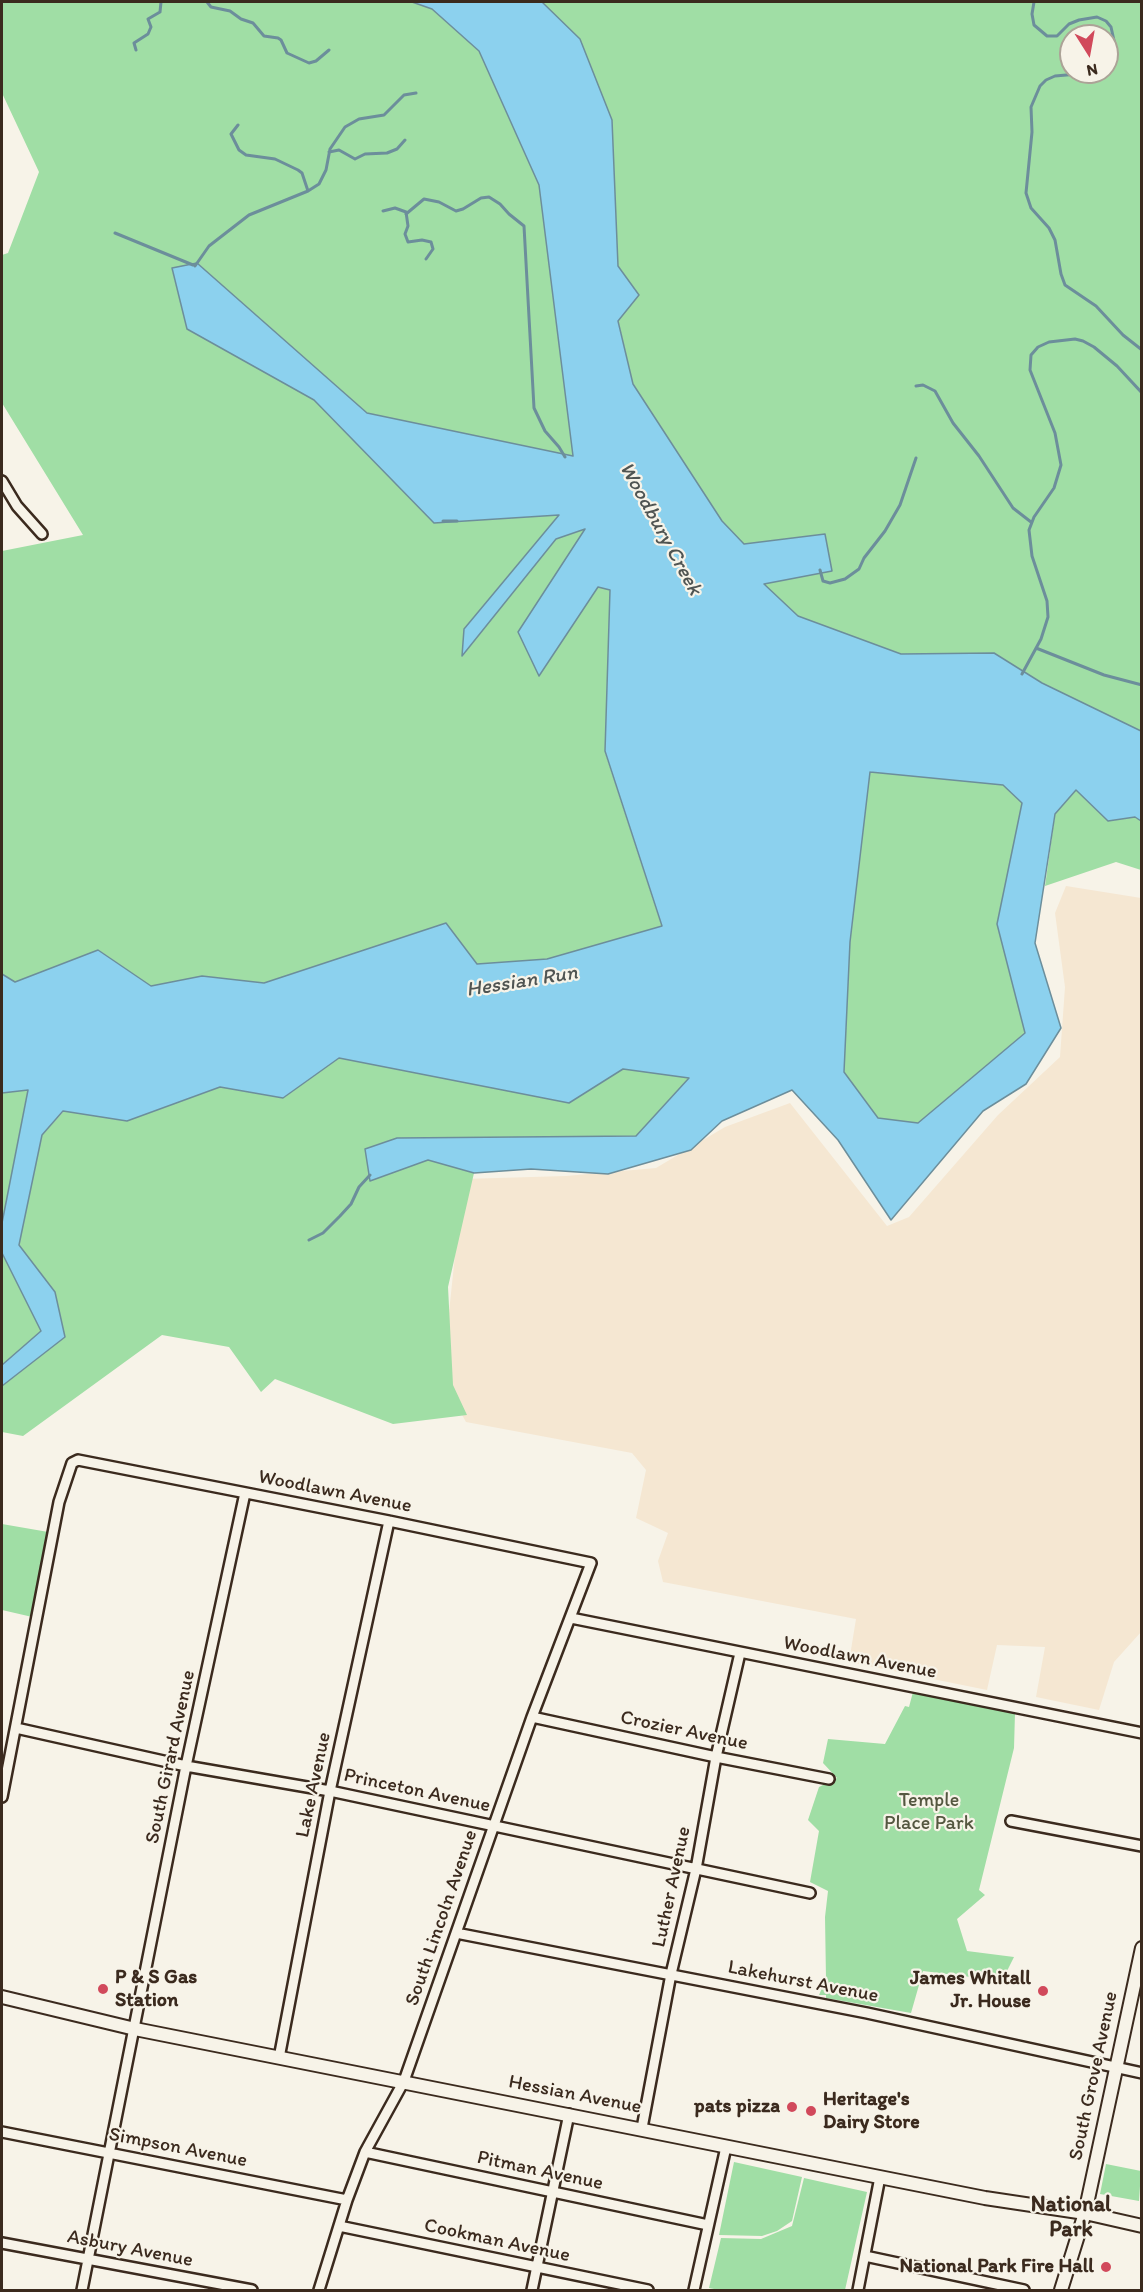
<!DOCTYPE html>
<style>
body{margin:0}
#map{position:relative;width:1143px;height:2292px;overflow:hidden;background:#f7f3e8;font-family:Itim,sans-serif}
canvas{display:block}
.frame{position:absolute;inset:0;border:3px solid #3b2a1e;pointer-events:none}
.north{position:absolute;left:1059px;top:24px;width:60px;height:60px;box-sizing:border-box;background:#f7f3e8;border:2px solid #aca397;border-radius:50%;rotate:169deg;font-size:16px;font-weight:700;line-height:24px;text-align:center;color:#3b2a1e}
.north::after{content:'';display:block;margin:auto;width:21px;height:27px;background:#d1495b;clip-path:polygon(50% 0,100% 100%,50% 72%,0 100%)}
</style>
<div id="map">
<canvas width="1143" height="2292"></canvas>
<div class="frame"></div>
<div class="north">N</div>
</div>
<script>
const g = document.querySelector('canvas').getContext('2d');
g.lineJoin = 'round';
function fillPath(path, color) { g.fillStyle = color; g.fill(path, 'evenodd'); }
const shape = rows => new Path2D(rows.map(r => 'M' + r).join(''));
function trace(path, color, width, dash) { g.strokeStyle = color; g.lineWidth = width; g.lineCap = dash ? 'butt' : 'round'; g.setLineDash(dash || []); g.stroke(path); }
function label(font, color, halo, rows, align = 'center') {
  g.font = font + ' Itim,sans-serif'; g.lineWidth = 4.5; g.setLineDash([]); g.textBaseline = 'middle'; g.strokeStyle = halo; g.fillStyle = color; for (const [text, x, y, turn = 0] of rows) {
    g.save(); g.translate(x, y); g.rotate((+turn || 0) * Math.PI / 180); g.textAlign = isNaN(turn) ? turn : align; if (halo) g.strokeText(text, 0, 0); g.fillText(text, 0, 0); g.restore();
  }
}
fillPath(shape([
 [1066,886,1141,898,1141,1632,1114,1662,1099,1710,1036,1697,1045,1647,997,1645,987,1690,849,1662,856,1619,663,1582,658,1561,668,1533,636,1518,646,1470,632,1453,466,1422,442,1379,463,1179,566,1176,656,1168,725,1127,790,1103,887,1226,909,1217,998,1115,1060,1057,1065,987,1055,913]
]), '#f5e7d2');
fillPath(shape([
 [2,2,412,2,432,9,479,51,539,185,573,456,367,413,197,263,172,269,187,329,314,400,434,523,560,515,464,629,463,655,556,539,586,528,539,675,598,586,610,590,605,752,662,927,547,959,477,964,446,923,264,983,202,976,151,986,98,950,15,982,2,974,2,551,83,535,2,403,2,255,8,253,39,172,2,93],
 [542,2,1141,2,1141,731,1042,683,994,653,901,654,798,616,763,584,824,534,744,544,722,521,633,384,618,320,639,295,618,266,612,120],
 [1071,36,1107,36,1107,72,1071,72],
 [870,771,1003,785,1022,803,997,924,1025,1033,918,1123,878,1118,844,1072,850,942],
 [1076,790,1108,821,1135,817,1141,821,1141,870,1116,862,1045,886,1055,814],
 [339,1058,569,1103,623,1069,689,1078,636,1136,397,1138,365,1149,370,1181,428,1160,474,1173,448,1287,453,1385,467,1415,393,1424,275,1379,261,1392,229,1347,162,1335,23,1436,2,1432,2,1386,65,1337,55,1292,19,1245,42,1135,64,1111,127,1121,220,1087,283,1098],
 [28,1089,2,1223,2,1093],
 [2,1253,41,1331,2,1365],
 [2,1524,54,1533,41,1619,2,1610],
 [913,1692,1015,1713,1014,1748,979,1890,985,1895,957,1919,967,1951,1014,1957,1002,1981,923,1971,911,2013,826,1998,826,1995,819,1995,826,1979,825,1917,828,1891,810,1882,819,1831,808,1820,819,1787,837,1778,823,1763,828,1739,885,1744,905,1706,909,1707],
 [734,2162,802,2177,792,2221,777,2231,762,2236,719,2235],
 [1106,2164,1141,2171,1139,2201,1100,2194],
 [804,2178,867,2192,845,2290,719,2290,709,2288,721,2238,761,2239,792,2226]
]), '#a0dea5');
const water = shape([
 [412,2,542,2,580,39,612,120,618,266,639,295,618,321,633,384,722,521,744,544,825,534,832,571,764,584,798,616,901,654,994,653,1042,683,1141,731,1141,821,1135,817,1108,821,1076,790,1055,814,1035,943,1061,1028,1026,1084,983,1111,891,1220,838,1140,792,1090,722,1121,691,1150,608,1174,531,1169,474,1173,428,1160,370,1181,365,1149,397,1138,636,1136,689,1078,623,1069,569,1103,339,1058,283,1098,220,1087,127,1121,63,1111,42,1135,19,1245,55,1292,65,1337,2,1386,2,1365,41,1331,2,1253,2,1223,28,1090,2,1093,2,974,15,982,98,950,151,986,202,976,264,983,446,923,477,964,547,959,662,926,605,751,610,590,598,587,539,676,518,632,585,529,556,539,462,656,464,629,559,515,434,523,314,400,187,329,172,268,197,263,367,413,573,456,539,185,479,51,432,9,412,2],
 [870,772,1003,785,1022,803,997,924,1025,1033,918,1123,878,1118,844,1072,850,942,870,772]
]);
fillPath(water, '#8cd1ee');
trace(water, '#6c8e9b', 1.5);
trace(shape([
 [207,2,211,7,230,11,241,19,253,23,264,36,278,38,281,40,287,53,309,63,316,61,329,50],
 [1034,2,1032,14,1034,25,1047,36,1057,36,1069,24,1079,20,1097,17,1106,21,1111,27,1117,54,1114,64,1107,70],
 [136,50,134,43,148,34,151,27,148,19,160,12,161,2],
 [1101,72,1055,76,1046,80,1040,86,1031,107,1032,132,1026,193,1031,208,1049,228,1055,240,1061,274,1065,285,1096,306,1123,335,1142,350],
 [238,125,231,134,239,150,246,155,275,159,298,170,302,173,308,191],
 [329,152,339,150,355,159,365,154,387,153,397,149,405,140],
 [383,211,395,208,406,212,408,226,405,234,408,242,422,240,431,242,433,249,426,259],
 [406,214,424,199,439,202,456,211,463,209,481,198,489,197,500,204,509,214,524,226,534,408,545,431,559,447,565,457],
 [115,233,193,265],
 [195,266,209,246,249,215,308,191,319,184,326,170,330,149,345,127,359,119,384,115,404,95,416,93],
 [916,386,923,385,935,391,953,423,979,456,1013,508,1031,522],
 [443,521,457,521],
 [820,570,823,581,830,583,845,579,859,569,864,558,885,531,900,505,916,458],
 [1036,648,1104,675,1142,685],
 [1022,674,1041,639,1048,617,1047,601,1032,556,1029,530,1034,517,1054,488,1061,465,1055,433,1030,370,1031,355,1038,347,1049,342,1075,339,1083,341,1094,347,1117,366,1142,393],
 [309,1240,323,1233,340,1216,351,1204,359,1187,370,1175]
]), '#6c8e9b', 3);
const street = shape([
 [2,481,17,506,42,534],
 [571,1618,1142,1733],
 [532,1717,716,1757,829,1779],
 [16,1728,186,1766,330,1791,810,1893],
 [2,1797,59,1502,72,1463,78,1460,389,1521,591,1563,532,1717,404,2081,365,2152,347,2200,319,2290],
 [1011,1821,1142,1846],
 [456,1933,867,2013,1142,2073],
 [279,2058,330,1791,389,1521],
 [642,2128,671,1974,696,1869,716,1757,740,1653],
 [2,2132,347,2200],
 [365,2152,708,2225],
 [339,2226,648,2290],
 [2,2243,252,2290],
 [865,2256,1024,2290],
 [82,2290,186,1766,245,1493],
 [532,2290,569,2114],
 [694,2290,726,2147],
 [858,2290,880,2177]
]);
const secondary = shape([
 [2,1997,135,2029,985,2198,1085,2213,1142,2226],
 [1061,2290,1085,2213,1142,1948]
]);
trace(street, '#3b2a1e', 14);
trace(secondary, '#3b2a1e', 16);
trace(street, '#f7f3e8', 9);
trace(secondary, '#f7f3e8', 12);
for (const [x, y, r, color] of [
 [103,1989,6,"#d1495b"],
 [1043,1991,6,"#d1495b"],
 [792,2107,6,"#d1495b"],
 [811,2111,6,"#d1495b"],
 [1106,2267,6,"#d1495b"]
]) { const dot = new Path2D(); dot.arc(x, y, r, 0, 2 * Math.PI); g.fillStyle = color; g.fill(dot); trace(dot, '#f7f3e8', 2); }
label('20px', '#3b2a1e', '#f7f3e8', [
 ["Woodlawn Avenue",335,1492,11],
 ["Woodlawn Avenue",860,1658,11],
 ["Crozier Avenue",684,1731,12],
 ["South Girard Avenue",171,1757,-78],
 ["Lake Avenue",314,1785,-78],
 ["Princeton Avenue",417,1791,12],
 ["Luther Avenue",672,1887,-78],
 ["South Lincoln Avenue",442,1918,-71],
 ["Lakehurst Avenue",803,1982,11],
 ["South Grove Avenue",1094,2076,-78],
 ["Hessian Avenue",575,2095,11],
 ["Simpson Avenue",178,2148,11],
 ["Pitman Avenue",540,2171,12],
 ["Cookman Avenue",497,2241,12],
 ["Asbury Avenue",130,2249,11]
]);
label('20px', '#545740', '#f7f3e8', [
 ["Temple",929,1801],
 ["Place Park",929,1824]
]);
label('bold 20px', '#3b2a1e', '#f7f3e8', [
 ["P & S Gas",115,1978,"left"],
 ["Station",115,2001,"left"],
 ["James Whitall",1031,1979],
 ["Jr. House",1031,2002],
 ["Heritage's",823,2100,"left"],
 ["Dairy Store",823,2123,"left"],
 ["pats pizza",780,2107],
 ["National Park Fire Hall",1094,2267]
], 'right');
label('italic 21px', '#4f5452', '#f7f3e8', [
 ["Woodbury Creek",660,529,61],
 ["Hessian Run",522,982,-9]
]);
label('bold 22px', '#3b2a1e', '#f7f3e8', [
 ["National",1071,2205],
 ["Park",1071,2230]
]);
</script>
